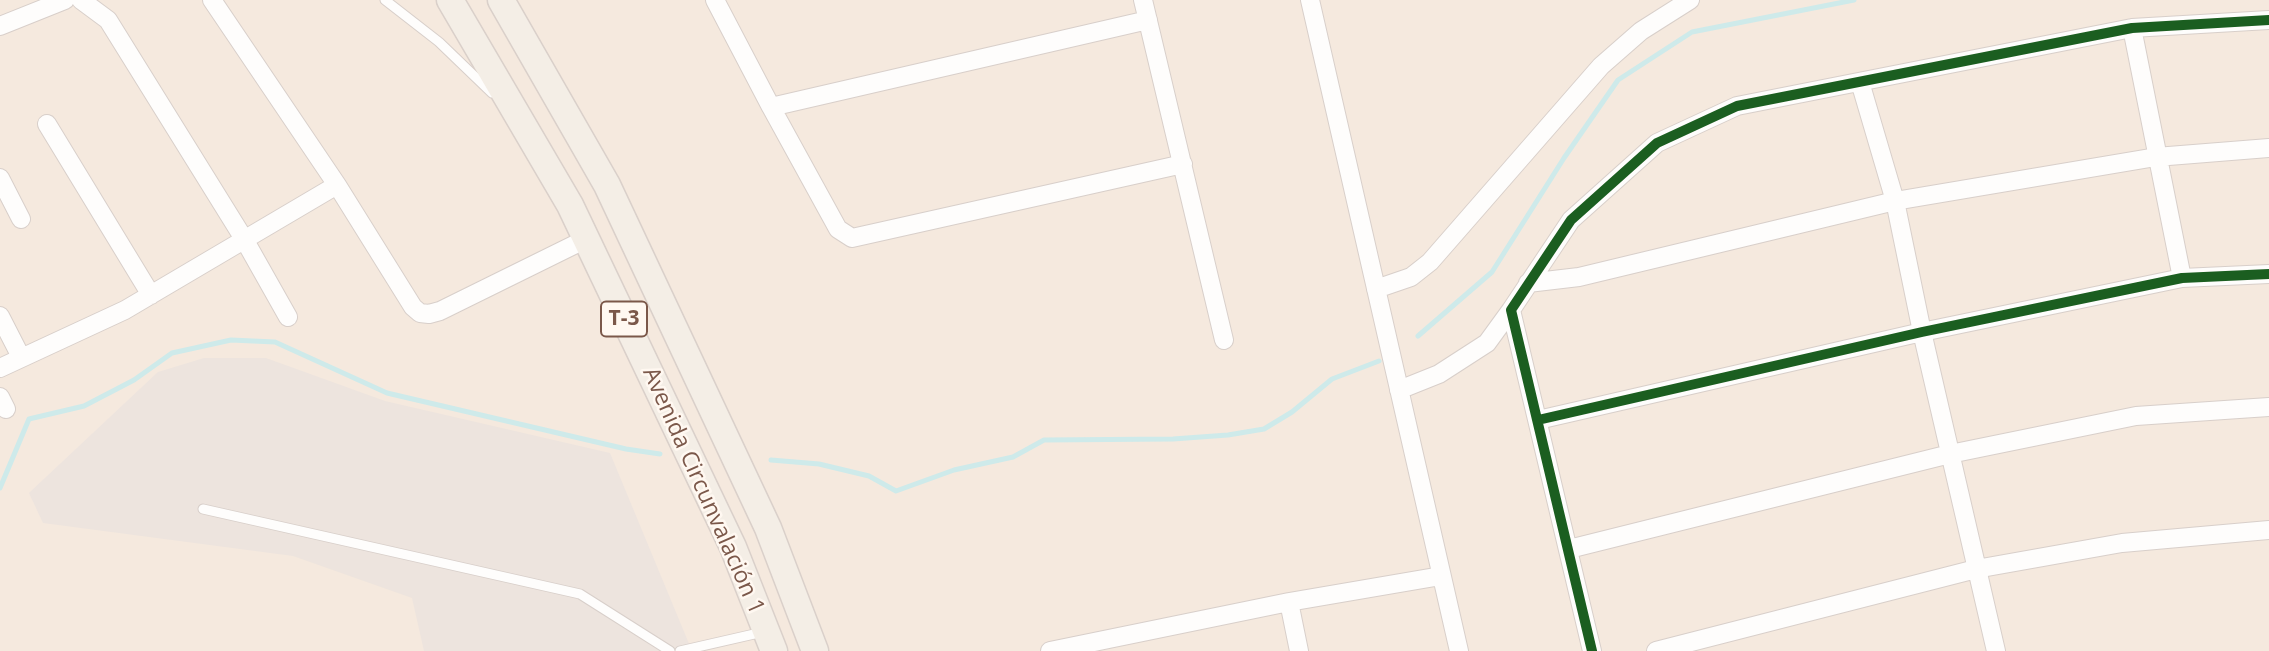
<!DOCTYPE html>
<meta charset="utf-8">
<style>
body{margin:0}
canvas{display:block;background:#f9f4ee}
</style>
<canvas width="2269" height="651"></canvas>
<script>
const g = document.querySelector('canvas').getContext('2d');
g.lineJoin = 'round';
function fillPath(path, color) { g.fillStyle = color; g.fill(path, 'evenodd'); }
const shape = rows => new Path2D(rows.map(r => 'M' + r).join(''));
function trace(path, color, width, dash) { g.strokeStyle = color; g.lineWidth = width; g.lineCap = dash ? 'butt' : 'round'; g.setLineDash(dash || []); g.stroke(path); }
function label(font, color, halo, rows, align = 'center') {
  g.font = font + ' "Open Sans",sans-serif'; g.lineWidth = 5; g.setLineDash([]); g.textBaseline = 'middle'; g.strokeStyle = halo; g.fillStyle = color; for (const [text, x, y, turn = 0] of rows) {
    g.save(); g.translate(x, y); g.rotate((+turn || 0) * Math.PI / 180); g.textAlign = isNaN(turn) ? turn : align; if (halo) g.strokeText(text, 0, 0); g.fillText(text, 0, 0); g.restore();
  }
}
fillPath(shape([
 [0,0,2269,0,2269,651,0,651]
]), '#f5e9de');
fillPath(shape([
 [204,358,266,358,385,401,610,453,692,651,424,651,412,598,293,556,43,523,29,493,158,372]
]), '#ede4de');
trace(shape([
 [1418,336,1492,272,1564,158,1618,80,1692,32,1854,0],
 [771,460,819,464,869,476,896,491,954,470,1013,457,1044,440,1173,439,1228,435,1264,429,1292,412,1332,379,1379,361],
 [0,488,29,419,84,406,134,380,172,353,231,340,275,342,387,393,626,449,660,454]
]), '#ceeaea', 5);
const service = shape([
 [385,0,439,42,492,93],
 [203,509,580,594,670,651],
 [680,651,763,632]
]);
const minor = shape([
 [81,0,108,20,244,239,288,317],
 [212,0,337,185,413,307,420,313,429,314,440,311,586,239],
 [715,0,771,107,1148,20],
 [1143,0,1224,340],
 [1310,0,1459,651],
 [0,26,65,0],
 [2132,28,2182,278],
 [1860,82,1895,201,1922,332,1996,651],
 [771,107,838,229,852,238,1183,164],
 [47,124,151,295],
 [0,178,21,219],
 [1528,283,1579,277,1895,201,2156,157,2269,148],
 [1376,289,1411,277,1430,262,1601,66,1641,31,1690,0],
 [0,316,21,357],
 [0,368,125,310,337,185],
 [1399,390,1439,374,1487,343,1511,310],
 [0,397,6,409],
 [1538,420,1922,332,2182,278,2269,274],
 [1569,549,1950,454,2136,416,2269,407],
 [1289,602,1299,651],
 [1050,651,1289,602,1441,576],
 [1592,651,1511,310,1571,220,1657,143,1737,106,2132,28,2269,20],
 [1656,651,1976,569,2122,543,2269,530]
]);
const primary = shape([
 [450,0,570,205,733,547,774,651],
 [501,0,607,185,768,528,815,651]
]);
trace(service, '#d8cfca', 11);
trace(minor, '#d8cfca', 20);
trace(primary, '#dad0ca', 29);
trace(service, '#fefdfc', 9);
trace(minor, '#fefdfc', 18);
trace(primary, '#f4eee6', 26);
trace(shape([
 [1538,420,1922,332,2182,278,2269,274],
 [1592,651,1511,310,1571,220,1657,143,1737,106,2132,28,2269,20]
]), '#1b5e20', 10);
for (const [x, y, w] of [
 [624,319,46]
]) { const box = new Path2D(); box.roundRect(x - w / 2, y - 17.5, w, 35, 5); g.fillStyle = '#fff8f1'; g.fill(box); trace(box, '#7b584a', 2); }
label('bold 21px', '#7b584a', null, [
 ["T-3",624,319]
]);
label('23px', '#7b584a', '#fff8f1', [
 ["Avenida Circunvalación 1",703,491,66]
]);
</script>
